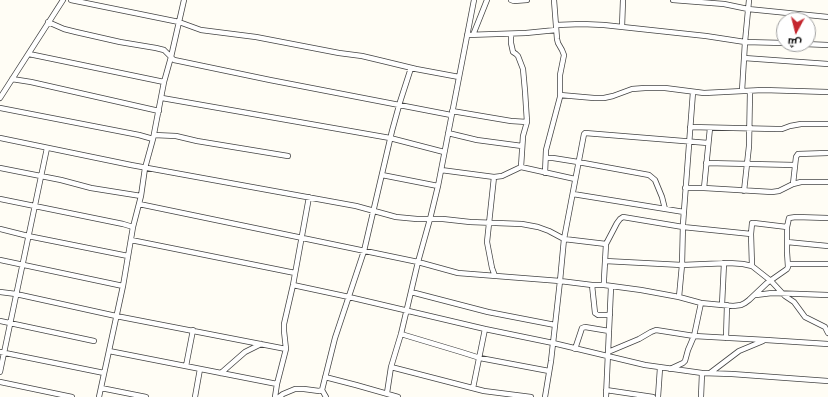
<!DOCTYPE html>
<meta charset="utf-8">
<style>
body{margin:0}
#map{position:relative;width:828px;height:397px;overflow:hidden;background:#fffdf5;font-family:"IBM Plex Serif",Cairo,serif}
canvas{display:block}
.north{position:absolute;left:776px;top:12px;width:40px;height:40px;box-sizing:border-box;background:#fff;border:1px solid #a0a0a0;border-radius:50%;rotate:187deg;font-size:11px;font-weight:700;line-height:16px;text-align:center;color:#111}
.north::after{content:'';display:block;margin:auto;width:14px;height:18px;background:#c4262e;clip-path:polygon(50% 0,100% 100%,50% 72%,0 100%)}
</style>
<div id="map">
<canvas width="828" height="397"></canvas>
<div class="north">ش</div>
</div>
<script>
const g = document.querySelector('canvas').getContext('2d');
g.lineJoin = 'round';
const shape = rows => new Path2D(rows.map(r => 'M' + r).join(''));
function trace(path, color, width, dash) { g.strokeStyle = color; g.lineWidth = width; g.lineCap = dash ? 'butt' : 'round'; g.setLineDash(dash || []); g.stroke(path); }
const minor = shape([
 [71,0,179,22,201,30,256,37,339,53,362,56,383,61,416,69,459,77],
 [511,0,514,1,527,0],
 [673,0,724,4,748,9,828,17],
 [48,22,64,29,76,32,120,42,156,48,164,50,174,60,179,61,270,80,451,115],
 [556,25,582,24,604,25,706,36,745,42,784,43],
 [622,27,623,0],
 [511,34,511,43,513,52,516,54,518,56,523,69,525,91,527,122,523,136,521,167],
 [467,35,526,33,556,30],
 [473,35,487,0],
 [804,44,828,45],
 [29,54,164,82],
 [744,58,828,64],
 [12,79,31,82,159,111],
 [742,91,745,42,749,0],
 [560,95,594,98,604,98,613,96,632,89,645,88,665,88,704,93,763,90,828,92],
 [0,98,63,0],
 [162,98,390,138,444,152],
 [0,108,139,135,153,139],
 [452,111,511,121,527,122],
 [690,127,776,129,782,129,790,126,801,124,828,124],
 [448,133,477,140,522,146],
 [154,135,176,136,197,141,288,156],
 [0,138,131,165,356,206,396,217,417,219,443,219,470,222,522,224,538,227,549,231,564,239,606,244,604,279,604,285],
 [546,158,553,158,578,162,649,175,655,180,662,197,665,209],
 [706,163,795,165],
 [0,168,61,180,91,188,141,196],
 [441,170,494,177,502,176,521,167,575,179],
 [545,173,546,150,560,97,560,75,564,55,562,50,558,43,557,39,554,0],
 [382,175,438,186],
 [494,177,487,242,492,268,495,276],
 [793,184,796,157,798,154,828,153],
 [685,188,704,188,772,192,779,191,793,184,801,182,828,182],
 [704,188,710,128],
 [744,191,749,146,750,91],
 [573,194,684,212],
 [0,199,123,224,133,227],
 [139,204,418,262,458,273,560,281,592,285,604,285,641,290,679,297,682,265,683,224,693,92],
 [0,229,28,236,128,256],
 [131,240,295,273],
 [787,242,828,246],
 [606,244,617,223,620,219,623,217,683,227,751,234],
 [0,260,123,286],
 [605,261,682,265,729,263,743,264,752,266,771,281,785,296,794,302,805,317,825,327,828,333],
 [788,264,828,264],
 [752,266,751,234,752,223,754,223,787,227],
 [293,285,349,297,485,329,553,343,645,365,702,373,732,374,828,381],
 [592,285,595,313,598,315,610,315],
 [0,292,16,294,116,316,286,349],
 [411,292,488,312,555,325],
 [756,295,772,293,828,295],
 [679,297,701,303,722,305,733,306,741,305,745,303,749,300,767,283,787,269,788,267,787,252,787,227,789,218,796,217,828,218],
 [722,305,724,263],
 [0,321,94,341],
 [401,334,461,352,480,358,549,371],
 [726,338,727,305],
 [575,349,582,328,585,327,609,331],
 [109,351,277,384],
 [0,352,104,373],
 [608,352,639,339,651,332,656,330,694,336,766,340,828,344],
 [186,366,193,330],
 [391,367,484,391,531,397],
 [670,369,683,363,685,361,688,350,694,336,701,303],
 [0,372,47,148],
 [221,373,245,352,261,344],
 [710,373,739,351,763,341],
 [325,377,356,385,398,397],
 [0,382,72,397],
 [101,388,146,397],
 [473,388,485,329],
 [322,390,326,397],
 [606,390,653,397],
 [387,393,391,367,401,334,418,262,430,219,438,186,474,0],
 [99,397,123,286,133,227,141,196,145,168,153,139,164,82,171,57,184,0],
 [195,397,200,369],
 [275,397,277,384,286,349,284,331,284,324,293,285,309,197],
 [279,397,283,394,295,389,304,389,319,391,322,390,335,338,364,251,392,131,400,102,411,68],
 [545,397,551,361,560,281,564,239,584,134,585,133,708,143],
 [606,397,611,287],
 [658,397,660,368],
 [701,397,702,373]
]);
trace(minor, '#444', 6);
trace(minor, '#fff', 4.5);
</script>
